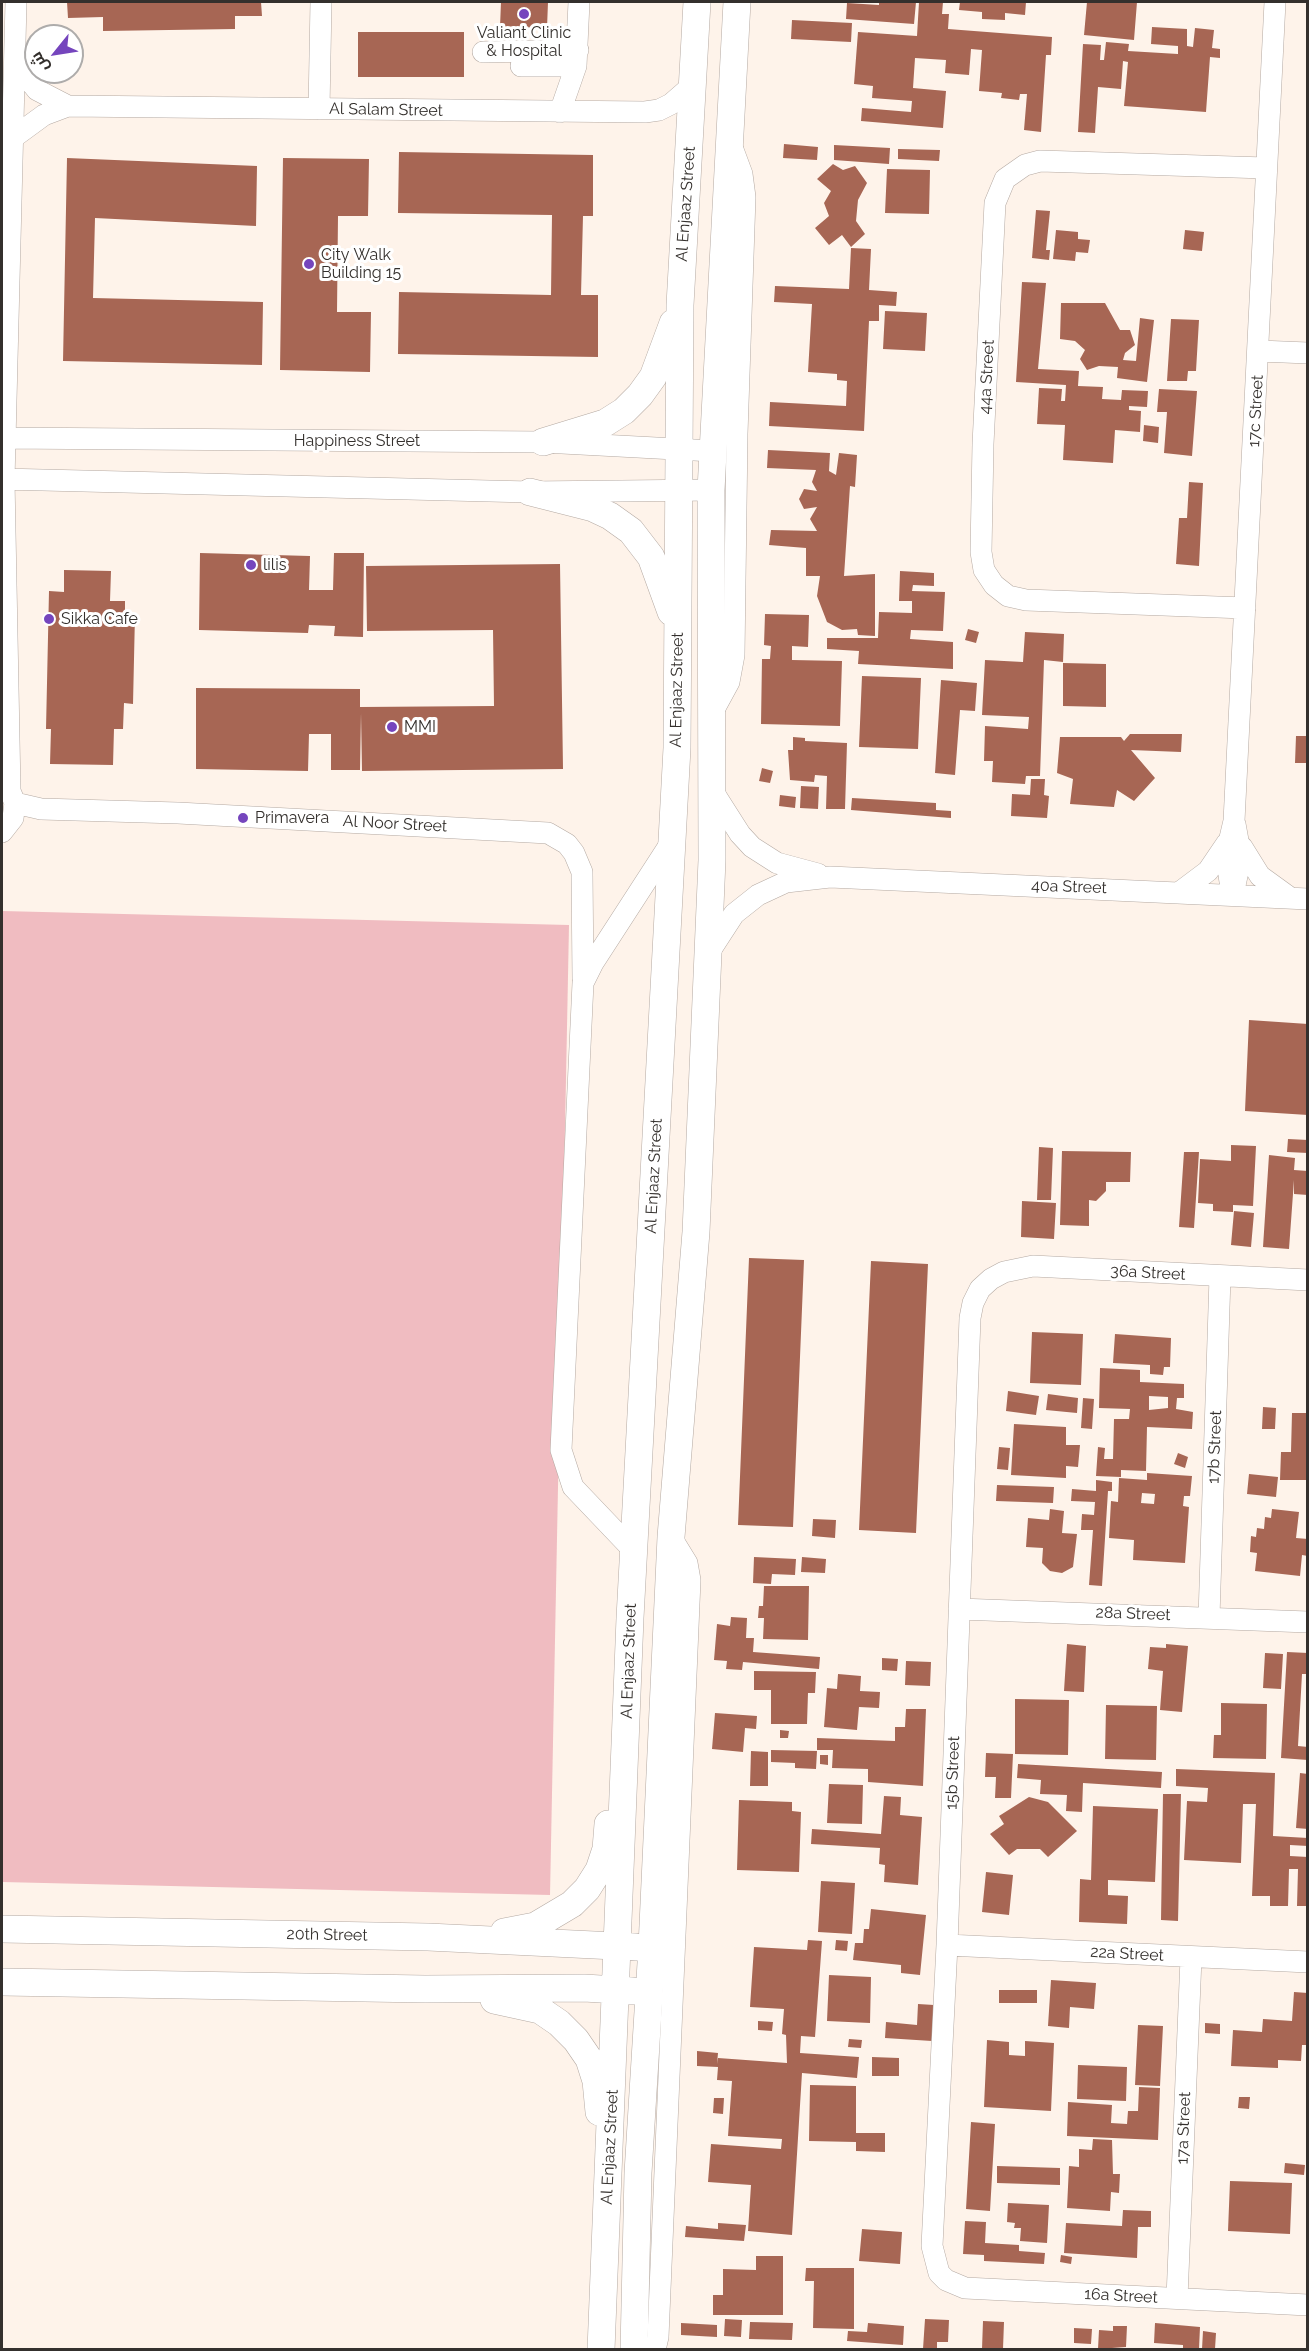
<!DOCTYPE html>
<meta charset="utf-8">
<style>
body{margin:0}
#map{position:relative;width:1309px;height:2351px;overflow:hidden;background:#fef3ea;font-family:Raleway,Cairo,sans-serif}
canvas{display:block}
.frame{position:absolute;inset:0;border:3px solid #34302d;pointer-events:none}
.north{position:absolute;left:24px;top:24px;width:60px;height:60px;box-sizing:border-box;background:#fff;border:2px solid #aeacab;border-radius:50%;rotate:240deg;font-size:16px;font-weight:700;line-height:24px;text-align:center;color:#34302d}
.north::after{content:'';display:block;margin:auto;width:21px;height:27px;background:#7545bd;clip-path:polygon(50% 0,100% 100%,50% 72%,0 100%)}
</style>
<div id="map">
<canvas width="1309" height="2351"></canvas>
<div class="frame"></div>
<div class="north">ش</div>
</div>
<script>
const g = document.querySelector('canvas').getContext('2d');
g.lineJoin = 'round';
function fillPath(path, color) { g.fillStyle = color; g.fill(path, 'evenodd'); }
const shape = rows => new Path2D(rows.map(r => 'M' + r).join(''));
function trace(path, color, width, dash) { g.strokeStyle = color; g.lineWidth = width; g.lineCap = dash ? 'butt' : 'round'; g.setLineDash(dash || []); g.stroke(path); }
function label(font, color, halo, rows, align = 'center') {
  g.font = font + ' Raleway,sans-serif'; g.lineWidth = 6; g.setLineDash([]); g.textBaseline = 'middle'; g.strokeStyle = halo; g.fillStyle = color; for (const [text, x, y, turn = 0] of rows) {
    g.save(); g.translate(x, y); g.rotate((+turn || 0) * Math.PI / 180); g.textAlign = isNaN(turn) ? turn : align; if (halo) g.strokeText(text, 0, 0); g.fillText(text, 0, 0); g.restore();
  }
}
fillPath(shape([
 [2,911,569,925,550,1895,2,1882]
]), '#f0bcc1');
fillPath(shape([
 [67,2,261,2,262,16,235,16,235,29,103,31,103,17,68,18],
 [501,2,548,2,547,28,500,27],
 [879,2,916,2,914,24,846,19,847,3,879,5],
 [919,2,943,2,942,14,949,14,948,29,1052,37,1051,55,1046,55,1041,132,1024,130,1027,94,1020,94,1019,100,1001,98,1002,93,979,91,982,50,971,49,969,75,945,73,946,60,915,58,913,88,946,91,943,128,861,121,862,108,911,112,912,101,872,98,873,86,854,84,858,32,917,36],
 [960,2,1026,2,1025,15,1005,13,1005,20,982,19,982,12,959,10],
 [1087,2,1137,2,1134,40,1084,35],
 [792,20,852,23,851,42,791,39],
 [1152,27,1187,29,1187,46,1193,47,1195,28,1214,30,1212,48,1220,49,1220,58,1210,57,1206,112,1124,106,1128,62,1123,61,1121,89,1098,87,1095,133,1078,132,1083,44,1101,45,1100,60,1104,60,1106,42,1129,44,1128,51,1178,54,1178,46,1151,44],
 [358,32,464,32,464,77,358,77],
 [784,144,818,147,817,160,783,158],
 [834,145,890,148,889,164,834,160],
 [898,149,940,150,939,161,898,159],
 [399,152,593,155,593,216,583,216,581,295,598,295,598,357,398,354,399,292,551,295,552,215,398,213],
 [67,158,257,166,256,226,95,218,93,298,263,302,262,365,63,361],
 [283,158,369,159,368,216,338,216,337,312,371,312,370,372,280,370],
 [833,164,843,170,855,166,867,183,858,200,856,221,865,234,851,247,842,235,829,245,815,228,829,216,824,203,831,191,817,179],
 [887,169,930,170,929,214,885,213],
 [1036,210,1050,211,1046,250,1050,250,1049,260,1032,258],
 [1056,230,1078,232,1078,239,1090,240,1088,253,1076,252,1075,261,1053,259],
 [1185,230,1204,232,1202,251,1183,249],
 [851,248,871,249,869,290,897,292,896,306,879,305,879,321,869,321,864,431,769,426,770,402,846,406,847,381,837,380,837,374,808,372,812,304,774,302,775,286,849,289],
 [1022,282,1046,283,1038,369,1079,371,1078,386,1103,387,1102,399,1121,400,1122,390,1148,391,1147,407,1129,406,1129,410,1141,411,1140,432,1115,430,1113,463,1063,460,1065,425,1037,424,1039,388,1062,389,1061,401,1065,401,1066,385,1016,382],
 [1061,303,1105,303,1120,330,1130,330,1135,345,1125,353,1123,360,1136,361,1140,318,1154,320,1147,382,1117,378,1118,367,1099,366,1087,370,1080,359,1085,350,1075,341,1060,339],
 [885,311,927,313,925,351,883,349],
 [1171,319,1199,320,1196,371,1188,371,1187,381,1167,381],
 [1159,389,1197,391,1192,456,1164,453,1167,412,1157,412],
 [1144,425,1159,427,1158,443,1143,441],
 [768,450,830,453,829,471,836,475,839,453,857,455,855,487,850,486,844,576,875,574,875,636,858,635,857,629,842,630,827,622,817,596,820,576,806,576,806,548,769,545,771,530,817,531,810,519,817,507,804,509,799,499,804,489,817,491,812,482,816,470,767,468],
 [1189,482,1203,483,1199,566,1176,564,1179,518,1187,518],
 [200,553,310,556,309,590,333,590,334,553,364,553,363,637,334,636,335,626,309,625,308,633,199,630],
 [560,564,563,769,362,771,361,713,360,770,331,770,331,734,309,734,308,771,196,769,196,688,360,689,360,707,494,706,493,630,367,631,366,566],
 [64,570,111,571,110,601,125,601,125,614,135,614,133,704,124,703,123,729,114,729,113,765,50,764,51,729,46,729,49,591,64,592],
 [900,571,934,573,934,586,913,585,912,591,945,592,943,631,911,630,910,639,953,642,953,669,858,664,859,651,827,649,827,638,878,638,879,612,912,613,912,601,899,601],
 [765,614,809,615,808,647,792,646,792,660,842,661,840,726,761,724,762,659,770,659,771,646,764,645],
 [968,629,979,632,976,643,965,640],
 [1025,632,1064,634,1063,662,1044,660,1040,776,1026,776,1025,784,992,782,993,761,984,761,985,726,1028,729,1029,717,982,715,985,660,1023,662],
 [1063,663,1106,664,1106,707,1063,706],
 [862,676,921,678,918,749,859,747],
 [941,680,977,683,975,711,960,710,955,775,935,773],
 [1130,734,1182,734,1181,752,1131,750,1155,778,1134,801,1117,790,1114,807,1070,804,1073,779,1057,773,1060,737,1121,737,1124,741],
 [1296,736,1308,736,1308,763,1295,763],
 [793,737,805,738,805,741,847,743,845,809,826,809,827,776,815,775,814,782,790,780,788,750,793,750],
 [762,768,773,771,770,783,759,781],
 [1031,779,1045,779,1044,795,1049,796,1047,818,1011,816,1012,794,1030,795],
 [801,786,819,787,818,809,800,808],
 [780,795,796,797,795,808,779,806],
 [852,798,936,803,936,810,951,811,951,818,851,810],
 [1249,1020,1308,1024,1308,1115,1245,1111],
 [1288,1139,1308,1140,1308,1153,1287,1152],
 [1231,1145,1256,1146,1253,1206,1233,1205,1233,1212,1213,1211,1213,1204,1198,1203,1200,1159,1231,1161],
 [1039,1147,1053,1148,1051,1200,1037,1200],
 [1062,1151,1131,1152,1130,1182,1106,1182,1106,1191,1096,1201,1089,1200,1089,1226,1060,1225],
 [1184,1152,1199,1152,1194,1228,1179,1227],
 [1269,1155,1295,1158,1294,1170,1308,1171,1308,1195,1294,1194,1294,1180,1289,1249,1263,1247],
 [1022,1201,1056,1203,1054,1239,1021,1237],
 [1234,1211,1254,1213,1251,1247,1231,1245],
 [749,1258,804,1260,793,1527,738,1525],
 [871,1261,928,1264,916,1533,859,1530],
 [1032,1332,1083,1334,1081,1385,1030,1383],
 [1115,1334,1171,1338,1170,1367,1164,1367,1163,1375,1150,1374,1150,1365,1113,1363],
 [1100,1368,1140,1370,1140,1382,1184,1384,1184,1398,1177,1398,1176,1409,1193,1412,1192,1429,1147,1427,1146,1471,1121,1470,1121,1477,1096,1476,1098,1447,1105,1448,1104,1459,1113,1459,1114,1419,1129,1419,1130,1409,1099,1408],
 [1149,1396,1168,1397,1168,1408,1149,1410],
 [1008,1391,1039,1396,1036,1415,1006,1411],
 [1048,1394,1078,1398,1077,1413,1046,1410],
 [1083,1398,1094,1399,1092,1429,1081,1428],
 [1263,1407,1276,1408,1275,1429,1262,1429],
 [1292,1413,1308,1413,1308,1480,1280,1480,1281,1452,1291,1452],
 [1014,1424,1066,1427,1066,1445,1080,1445,1078,1467,1066,1466,1066,1478,1011,1475],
 [999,1447,1010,1448,1008,1470,997,1469],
 [1178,1453,1188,1457,1185,1468,1174,1464],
 [1147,1473,1192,1476,1190,1496,1184,1496,1183,1506,1189,1507,1185,1563,1133,1560,1134,1540,1109,1538,1111,1501,1118,1502,1119,1478,1147,1480],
 [1142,1493,1155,1494,1154,1504,1141,1503],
 [1249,1474,1278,1477,1276,1497,1247,1494],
 [1096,1480,1112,1482,1112,1491,1108,1491,1102,1586,1089,1585,1093,1530,1081,1530,1082,1514,1094,1515,1095,1502,1071,1501,1072,1489,1096,1491],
 [997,1485,1054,1487,1053,1503,996,1501],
 [1050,1509,1064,1511,1062,1533,1077,1534,1073,1567,1062,1573,1050,1571,1042,1563,1043,1548,1026,1547,1028,1518,1049,1520],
 [1272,1509,1299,1512,1296,1538,1308,1539,1308,1556,1302,1555,1300,1576,1255,1571,1257,1553,1250,1552,1251,1536,1256,1537,1257,1528,1264,1529,1265,1517,1271,1518],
 [813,1519,836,1520,835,1538,812,1536],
 [754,1557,796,1559,795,1575,772,1574,771,1584,753,1583],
 [802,1557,826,1559,825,1573,801,1572],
 [764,1586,809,1586,808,1640,763,1639,764,1618,758,1618,759,1606,763,1606],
 [731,1617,747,1618,746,1638,754,1638,753,1652,820,1657,819,1669,743,1662,742,1670,726,1669,727,1661,714,1660,717,1624,730,1626],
 [1067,1644,1086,1646,1084,1692,1064,1691],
 [1166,1644,1188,1646,1182,1712,1160,1710,1163,1671,1148,1669,1150,1647,1166,1648],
 [1287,1652,1308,1653,1308,1674,1302,1674,1298,1746,1308,1747,1308,1760,1281,1758],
 [1265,1653,1283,1654,1281,1689,1263,1688],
 [882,1658,898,1659,897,1671,882,1670],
 [906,1661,931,1662,930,1686,905,1685],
 [754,1671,816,1672,815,1693,808,1693,807,1724,771,1724,771,1690,754,1690],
 [838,1674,861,1676,860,1691,880,1692,879,1708,859,1707,857,1730,824,1727,827,1688,837,1689],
 [1015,1699,1069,1700,1068,1755,1015,1754],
 [1221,1703,1267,1704,1266,1759,1213,1758,1214,1735,1221,1735],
 [1106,1705,1157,1706,1156,1760,1105,1759],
 [906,1709,926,1709,923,1786,868,1782,868,1769,832,1768,833,1750,817,1750,817,1738,895,1741,895,1727,905,1727],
 [715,1713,757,1716,756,1729,745,1728,743,1752,712,1749],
 [780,1730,789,1731,788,1738,780,1738],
 [771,1750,817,1751,816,1769,795,1768,795,1763,771,1762],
 [751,1751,768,1752,768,1786,750,1786],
 [986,1753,1013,1754,1011,1798,995,1798,996,1777,985,1777],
 [820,1755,828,1755,828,1765,820,1764],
 [1018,1764,1162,1772,1161,1788,1083,1783,1082,1812,1066,1811,1067,1795,1040,1794,1041,1780,1017,1778],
 [1176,1769,1275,1773,1273,1836,1308,1838,1308,1846,1290,1845,1290,1856,1308,1857,1308,1906,1297,1906,1298,1869,1289,1869,1288,1906,1270,1906,1270,1896,1252,1896,1256,1804,1243,1804,1241,1863,1184,1860,1187,1801,1207,1802,1208,1788,1176,1786],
 [1300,1773,1308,1774,1308,1829,1296,1828],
 [829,1784,863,1785,862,1824,827,1823],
 [1163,1794,1181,1794,1178,1921,1161,1920],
 [884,1796,901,1797,900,1815,922,1817,918,1885,884,1882,885,1865,879,1864,880,1848,811,1844,812,1829,881,1834],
 [1029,1797,1048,1802,1077,1831,1048,1857,1040,1849,1017,1849,1009,1855,990,1834,1004,1824,999,1816],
 [739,1800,792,1802,792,1811,801,1812,799,1872,737,1870],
 [1093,1806,1158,1809,1155,1882,1108,1880,1108,1895,1128,1896,1127,1924,1079,1922,1080,1879,1091,1880],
 [986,1872,1013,1875,1009,1915,982,1912],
 [821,1881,855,1883,852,1934,818,1932],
 [871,1909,926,1915,920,1975,901,1973,901,1965,853,1960,855,1943,863,1943,864,1929,869,1929],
 [808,1940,822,1941,815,2037,801,2036,800,2053,859,2057,857,2078,802,2073,792,2235,748,2231,751,2185,708,2182,711,2144,781,2149,782,2139,728,2136,732,2081,717,2080,718,2067,697,2066,697,2051,718,2053,717,2064,718,2058,787,2063,786,2035,782,2034,784,2009,750,2007,754,1947,807,1950],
 [836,1940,848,1941,847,1951,835,1950],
 [829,1975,871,1977,870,2023,827,2021],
 [1051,1980,1096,1983,1094,2009,1070,2007,1069,2028,1048,2026],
 [999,1990,1037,1990,1037,2003,999,2003],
 [1294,1992,1308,1993,1308,2045,1302,2045,1301,2061,1278,2060,1278,2068,1231,2066,1233,2030,1262,2032,1263,2019,1292,2021],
 [918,2004,934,2005,932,2041,885,2038,886,2022,917,2025],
 [758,2021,773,2022,772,2031,758,2030],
 [1205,2023,1220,2024,1220,2034,1205,2033],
 [1138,2025,1163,2026,1160,2086,1135,2085],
 [849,2039,862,2040,861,2048,848,2047],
 [987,2040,1009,2042,1009,2055,1025,2056,1025,2041,1054,2043,1051,2111,984,2107],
 [872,2057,899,2058,899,2076,872,2076],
 [1078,2065,1127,2067,1126,2101,1077,2099],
 [810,2085,856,2086,856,2133,885,2133,885,2152,856,2151,856,2142,809,2141],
 [1139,2087,1160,2088,1158,2140,1067,2136,1068,2102,1112,2105,1111,2123,1127,2124,1128,2111,1138,2111],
 [1239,2097,1250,2097,1249,2109,1238,2108],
 [714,2098,724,2098,723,2114,713,2113],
 [971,2122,995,2124,990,2211,966,2209],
 [1093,2139,1112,2140,1113,2174,1120,2174,1119,2193,1111,2192,1110,2211,1067,2208,1069,2166,1079,2167,1079,2149,1092,2150],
 [1285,2163,1305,2165,1304,2175,1284,2173],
 [997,2166,1060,2168,1060,2185,997,2183],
 [1230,2181,1292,2183,1290,2234,1228,2231],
 [1008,2203,1049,2205,1047,2243,1020,2241,1021,2228,1014,2228,1015,2223,1007,2222],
 [1123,2210,1151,2211,1151,2227,1138,2227,1137,2258,1064,2253,1066,2223,1122,2226],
 [965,2221,986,2222,985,2243,1019,2245,1019,2251,1045,2253,1044,2264,984,2261,984,2255,963,2254],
 [718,2223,746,2225,744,2241,685,2237,686,2226,718,2229],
 [862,2229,902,2232,900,2264,859,2261],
 [1061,2255,1072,2257,1071,2264,1060,2262],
 [756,2256,783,2256,783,2315,713,2315,713,2295,723,2295,723,2269,756,2270],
 [806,2268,854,2268,854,2329,813,2328,814,2281,805,2281],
 [725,2319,742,2320,741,2337,724,2336],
 [925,2319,949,2320,948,2342,937,2342,937,2349,923,2349],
 [983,2321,1004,2322,1003,2349,982,2349],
 [750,2322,793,2323,792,2340,749,2339],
 [681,2323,717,2325,717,2337,681,2335],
 [868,2323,904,2326,903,2345,847,2341,848,2331,867,2332],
 [1155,2323,1200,2327,1199,2349,1183,2349,1183,2345,1154,2343],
 [1113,2326,1127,2326,1126,2347,1098,2349,1099,2330,1113,2331],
 [1074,2328,1092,2329,1091,2344,1074,2343],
 [1203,2331,1216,2333,1215,2349,1202,2349]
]), '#a76654');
const minor = shape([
 [483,52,578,50],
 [15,62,37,90,68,106],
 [521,66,576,66],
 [319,109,321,2],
 [560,112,576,66,579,2],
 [14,137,44,115,68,106,645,112,659,110,671,104,694,84],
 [1259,351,1308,353],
 [2,438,543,442,713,451],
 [2,479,530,492,711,490],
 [1245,608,1026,600,1008,596,994,585,984,570,981,552,983,444,995,203,1005,179,1025,165,1040,161,1266,168],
 [711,715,729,682,734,655,737,434,745,197,742,174,732,147],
 [712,790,740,834,752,847,777,863,818,874],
 [10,791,4,480,16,2],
 [15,803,41,809,178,813,548,833,567,844,574,853,582,872,583,979],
 [2,832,13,818,15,803,10,791],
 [1242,847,1260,876,1289,897],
 [1234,890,1241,857,1235,824],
 [1180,892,1208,871,1227,843],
 [1232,895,1226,855,1234,821,1275,2],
 [708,954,734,914,758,895,786,882,830,877,1308,899],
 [1308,1280,1033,1266,1004,1272,991,1279,980,1289,973,1303,970,1318,947,1945,932,2246,939,2273,946,2280,965,2288,1308,2305],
 [634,1551,573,1487,561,1450,583,983,593,963,672,841],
 [959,1609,1308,1622],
 [1209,1617,1220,1277],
 [947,1945,1308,1962],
 [1177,2298,1191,1958],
 [655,2350,658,2337,690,1580,687,1563,671,1537]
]);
const tertiary = shape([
 [543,442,605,423,624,411,640,395,653,377,673,323],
 [530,492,593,508,610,516,631,531,651,557,671,612],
 [2,1929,428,1937,636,1947],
 [504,1932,535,1926,572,1904,587,1889,599,1870,606,1849,608,1824],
 [2,1982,425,1989,584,1988,633,1991],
 [494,2000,540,2010,559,2023,576,2040,589,2059,596,2081,599,2112],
 [601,2350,630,1618,677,748,680,305,697,2],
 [634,2350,638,2173,652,1947,671,1537,696,1232,712,860,711,490,737,2]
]);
trace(minor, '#b4a9a2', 22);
trace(tertiary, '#b4a9a2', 28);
trace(minor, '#fff', 21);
trace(tertiary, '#fff', 27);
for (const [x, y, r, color] of [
 [524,14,6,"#7545bd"],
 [309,264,6,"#7545bd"],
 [251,565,6,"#7545bd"],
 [49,619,6,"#7545bd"],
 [392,727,6,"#7545bd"],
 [243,818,6,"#7545bd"]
]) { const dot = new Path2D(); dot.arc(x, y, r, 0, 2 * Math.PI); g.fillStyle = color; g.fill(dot); trace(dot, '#fff', 2); }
label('16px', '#34302d', '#fff', [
 ["Valiant Clinic",524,33,"center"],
 ["& Hospital",524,51,"center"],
 ["City Walk",321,255],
 ["Building 15",321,273],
 ["lilis",263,565],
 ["Sikka Cafe",61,619],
 ["MMI",404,727],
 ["Primavera",255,818]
], 'left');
label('16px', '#34302d', '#fff', [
 ["Al Salam Street",386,110,1],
 ["Al Enjaaz Street",686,204,-86],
 ["44a Street",987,377,-87],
 ["17c Street",1256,411,-87],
 ["Happiness Street",357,441],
 ["Al Enjaaz Street",677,690,-89],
 ["Al Noor Street",395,824,3],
 ["40a Street",1069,887,2],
 ["Al Enjaaz Street",654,1176,-87],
 ["36a Street",1148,1273,3],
 ["17b Street",1215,1447,-88],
 ["28a Street",1133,1614,2],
 ["Al Enjaaz Street",629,1661,-88],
 ["15b Street",953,1773,-88],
 ["20th Street",327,1935,1],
 ["22a Street",1127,1954,3],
 ["17a Street",1184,2128,-88],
 ["Al Enjaaz Street",610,2147,-87],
 ["16a Street",1121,2296,3]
]);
</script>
